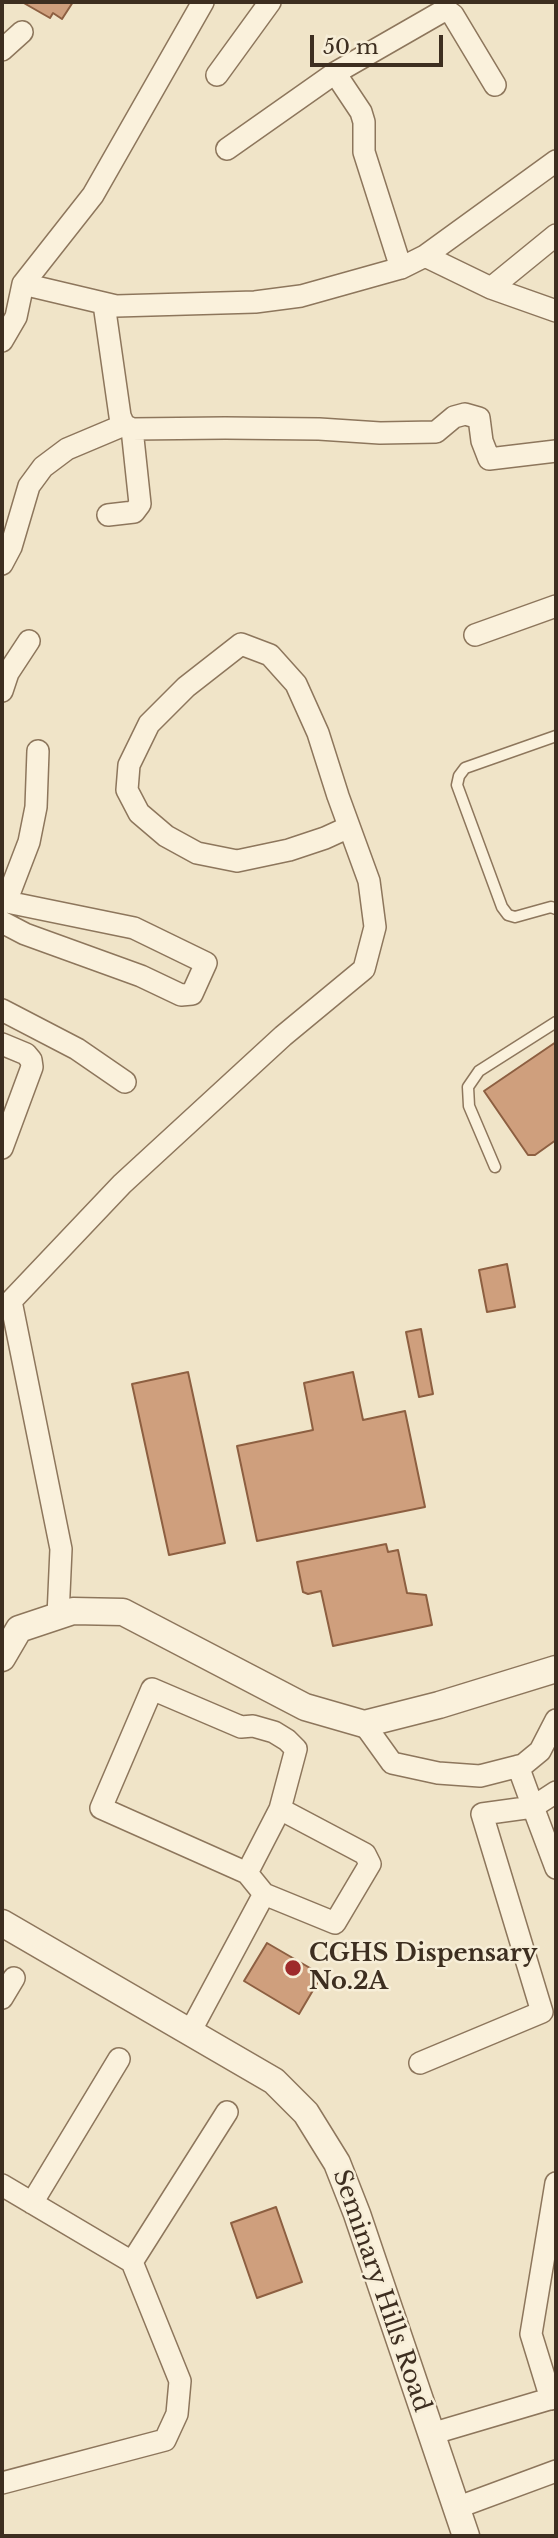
<!DOCTYPE html>
<style>
body{margin:0}
#map{position:relative;width:558px;height:2538px;overflow:hidden;background:#f0e4c8;font-family:"Libre Baskerville",serif}
canvas{display:block}
.frame{position:absolute;inset:0;border:4px solid #3d2e20;pointer-events:none}
.scale{position:absolute;left:310px;top:35px;width:133px;height:32px;box-sizing:border-box;border:4px solid #3d2e20;border-top:0;padding-left:9px;font-size:21px;line-height:24px;white-space:nowrap;color:#3d2e20;-webkit-text-stroke:5px #f7eed8;paint-order:stroke}
</style>
<div id="map">
<canvas width="558" height="2538"></canvas>
<div class="frame"></div>
<div class="scale">50 m</div>
</div>
<script>
const g = document.querySelector('canvas').getContext('2d');
g.lineJoin = 'round';
function fillPath(path, color) { g.fillStyle = color; g.fill(path, 'evenodd'); }
const shape = rows => new Path2D(rows.map(r => 'M' + r).join(''));
function trace(path, color, width, dash) { g.strokeStyle = color; g.lineWidth = width; g.lineCap = dash ? 'butt' : 'round'; g.setLineDash(dash || []); g.stroke(path); }
function label(font, color, halo, rows, align = 'center') {
  g.font = font + ' "Libre Baskerville",serif'; g.lineWidth = 5; g.setLineDash([]); g.textBaseline = 'middle'; g.strokeStyle = halo; g.fillStyle = color; for (const [text, x, y, turn = 0] of rows) {
    g.save(); g.translate(x, y); g.rotate((+turn || 0) * Math.PI / 180); g.textAlign = isNaN(turn) ? turn : align; if (halo) g.strokeText(text, 0, 0); g.fillText(text, 0, 0); g.restore();
  }
}
const building = shape([
 [22,2,73,2,62,19,53,13,50,18,22,2],
 [556,1042,556,1140,535,1155,528,1155,484,1091,556,1042],
 [507,1264,515,1307,487,1312,479,1270,507,1264],
 [421,1329,433,1394,419,1397,406,1332,421,1329],
 [188,1372,225,1543,169,1555,132,1384,188,1372],
 [353,1372,363,1420,405,1411,425,1507,257,1541,237,1446,313,1430,304,1383,353,1372],
 [386,1544,388,1552,398,1550,407,1593,426,1595,432,1625,333,1646,321,1591,308,1594,303,1592,297,1562,386,1544],
 [267,1943,322,1975,299,2014,244,1981,267,1943],
 [276,2207,302,2282,257,2298,231,2223,276,2207]
]);
fillPath(building, '#cf9f7d');
trace(building, '#8d5f41', 2);
const service = shape([
 [556,736,465,768,459,776,457,785,502,907,508,915,515,917,551,907,556,909],
 [495,1167,469,1106,468,1087,479,1071,556,1022]
]);
const minor = shape([
 [2,50,22,32],
 [335,73,361,112,364,122,364,152,401,268],
 [217,75,270,2],
 [227,149,335,73,443,11,449,12,453,15,495,85],
 [425,256,491,288,556,311],
 [23,284,116,306,255,302,301,296,401,268,425,256,556,161],
 [491,288,556,235],
 [104,304,120,416,124,425,132,429,225,428,319,429,380,433,436,432,454,417,465,414,479,418,482,441,489,459,556,451],
 [2,341,16,317,23,284,93,195,203,2],
 [108,515,134,512,140,504,132,429],
 [2,564,11,547,29,486,43,467,67,449,124,425],
 [475,635,556,606],
 [2,691,8,673,29,641],
 [2,901,134,928,206,963,192,994,181,995,141,976,25,934,2,922],
 [6,902,29,842,36,807,38,751],
 [2,1010,77,1049,125,1082],
 [2,1044,26,1054,31,1060,32,1067,2,1148],
 [58,1616,61,1549,11,1301,122,1184,283,1036,364,969,375,927,369,881,338,796,318,733,296,684,270,655,241,644,186,687,149,724,129,765,127,790,139,813,166,836,197,853,237,861,289,850,325,838,349,827],
 [364,1724,392,1763,438,1773,480,1776,523,1765,540,1751,556,1720],
 [556,1792,533,1807,556,1868],
 [247,1873,101,1808,152,1689,241,1727,253,1726,274,1732,287,1740,296,1749,280,1809],
 [2,1998,14,1978],
 [190,2032,264,1894,335,1923,370,1864,365,1854,280,1809,247,1873,264,1894],
 [420,2063,542,2012,482,1814,533,1807,518,1766],
 [2,2185,132,2262,180,2381,177,2414,165,2440,2,2483],
 [32,2203,119,2059],
 [132,2262,227,2112],
 [551,2399,531,2334,556,2183],
 [431,2434,556,2397],
 [456,2508,556,2471]
]);
const tertiary = shape([
 [2,1658,19,1629,73,1611,123,1612,305,1707,364,1724,439,1705,556,1669],
 [2,1923,274,2081,306,2113,337,2163,357,2214,466,2536]
]);
trace(service, '#8d765c', 13);
trace(minor, '#8d765c', 24);
trace(tertiary, '#8d765c', 29);
trace(service, '#faf1dc', 10);
trace(minor, '#faf1dc', 21);
trace(tertiary, '#faf1dc', 26);
for (const [x, y, r, color] of [
 [293,1968,9,"#9e2a2b"]
]) { const dot = new Path2D(); dot.arc(x, y, r, 0, 2 * Math.PI); g.fillStyle = color; g.fill(dot); trace(dot, '#f7eed8', 2.5); }
label('bold 24px', '#3d2e20', '#f7eed8', [
 ["CGHS Dispensary",309,1954],
 ["No.2A",309,1982]
], 'left');
label('24px', '#3d2e20', '#f7eed8', [
 ["Seminary Hills Road",381,2291,71]
]);
</script>
